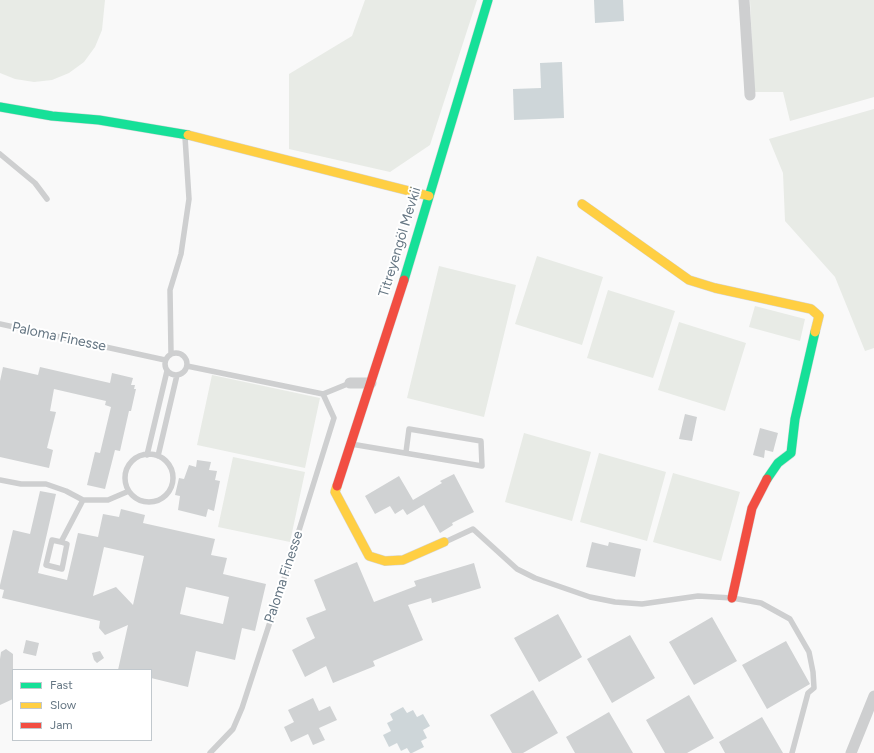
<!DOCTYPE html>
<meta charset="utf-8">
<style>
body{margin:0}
#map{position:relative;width:874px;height:753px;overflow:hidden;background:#f9f9f9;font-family:Figtree,sans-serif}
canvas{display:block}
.legend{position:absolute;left:12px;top:669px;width:140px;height:72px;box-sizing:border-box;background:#fff;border:1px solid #c1c8cd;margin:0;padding:5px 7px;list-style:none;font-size:12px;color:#657683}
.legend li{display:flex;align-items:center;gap:8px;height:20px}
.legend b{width:20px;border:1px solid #c1c8cd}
</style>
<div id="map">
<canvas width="874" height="753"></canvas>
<ul class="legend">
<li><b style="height:5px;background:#16e098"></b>Fast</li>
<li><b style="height:5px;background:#ffcf43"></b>Slow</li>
<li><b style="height:5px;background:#f24e42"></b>Jam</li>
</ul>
</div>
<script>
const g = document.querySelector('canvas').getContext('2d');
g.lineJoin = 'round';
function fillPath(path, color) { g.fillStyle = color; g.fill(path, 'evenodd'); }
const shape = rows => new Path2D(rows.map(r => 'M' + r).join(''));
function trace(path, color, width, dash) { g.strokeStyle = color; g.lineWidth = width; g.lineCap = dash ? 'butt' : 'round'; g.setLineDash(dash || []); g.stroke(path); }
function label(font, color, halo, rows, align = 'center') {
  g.font = font + ' Figtree,sans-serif'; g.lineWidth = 4; g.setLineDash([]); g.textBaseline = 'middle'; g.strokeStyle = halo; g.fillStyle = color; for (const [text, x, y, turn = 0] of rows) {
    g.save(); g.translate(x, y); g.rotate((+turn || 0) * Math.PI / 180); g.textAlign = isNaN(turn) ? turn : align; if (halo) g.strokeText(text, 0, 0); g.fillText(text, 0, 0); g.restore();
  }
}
fillPath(shape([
 [0,0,105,0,102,30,95,47,84,62,69,73,52,80,34,82,15,79,0,73],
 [365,0,477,0,430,145,390,172,289,149,289,74,352,36],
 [750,0,874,0,874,97,790,121,783,92,754,92],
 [874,109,874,348,865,351,835,277,785,221,783,173,769,139],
 [537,256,603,277,582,345,515,324],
 [439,266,516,285,484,417,407,398],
 [608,290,675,311,653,378,587,358],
 [755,306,805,319,800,341,749,327],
 [679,322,746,343,725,411,658,390],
 [212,375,320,398,305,468,197,445],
 [524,433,591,452,572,521,505,502],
 [599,453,666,472,647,541,580,522],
 [233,457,305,472,290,542,218,527],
 [673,473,740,492,721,561,653,542]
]), '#e8ebe6');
fillPath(shape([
 [594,0,623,0,624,21,595,23],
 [562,62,564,118,514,120,513,89,541,88,540,63],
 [403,707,407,713,413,710,417,717,423,714,430,726,423,730,427,738,421,741,424,747,412,753,410,753,407,748,401,751,397,743,389,747,383,735,391,731,387,723,393,720,390,714]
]), '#ced6d9');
fillPath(shape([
 [3,367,38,375,40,367,110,383,112,373,133,378,131,385,135,385,134,389,136,389,131,411,129,411,120,451,115,450,105,489,87,485,95,452,100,453,111,407,105,405,106,401,54,389,50,411,56,412,47,448,53,450,49,468,0,457,0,381],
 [685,414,697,417,692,441,679,439],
 [760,428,778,433,773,452,765,450,764,458,753,455],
 [197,460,211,462,209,470,217,471,215,480,220,481,214,511,208,509,206,517,178,510,180,496,175,495,179,478,184,479,189,465,196,467],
 [454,474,474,512,452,523,453,525,440,533,424,505,407,515,403,509,395,514,390,506,375,514,365,496,399,476,413,500,442,483,440,481],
 [40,491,56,494,38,573,67,580,78,533,98,537,103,514,119,517,121,509,145,515,143,523,215,539,211,555,227,558,223,574,266,584,255,631,242,628,235,660,196,651,188,687,151,678,151,670,118,670,128,625,105,635,99,628,100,621,2,598,4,590,0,589,0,585,13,530,30,534],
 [104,547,144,556,133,605,116,587,93,596],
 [186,587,229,597,223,624,180,614],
 [592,542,608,546,609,542,641,549,635,577,586,567],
 [357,562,374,602,416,586,414,581,474,563,481,588,432,603,431,598,408,605,423,640,373,661,375,666,333,683,326,666,305,677,292,650,315,638,306,618,326,610,314,580],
 [558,614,582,657,539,682,514,638],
 [712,617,737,661,694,685,669,642],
 [630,635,655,678,612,703,587,659],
 [26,640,39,643,36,656,23,653],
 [786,641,810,684,767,709,742,665],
 [6,649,13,654,13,699,0,705,0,659,1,652],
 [100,651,104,658,97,663,94,660,92,653],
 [533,690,558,733,523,753,512,753,490,715],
 [689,695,714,738,687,753,665,753,646,720],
 [313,698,319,711,330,706,337,720,319,728,325,740,313,745,308,734,291,742,284,727,294,722,288,710],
 [609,712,633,753,575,753,566,737],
 [762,717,783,753,725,753,719,742]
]), '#d0d2d3');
const fast = shape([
 [0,107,52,116,99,120,188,135],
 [404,280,488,0],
 [767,479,778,463,791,453,795,419,815,332]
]);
const slow = shape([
 [188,135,429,196],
 [582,204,689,280,715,288,811,309,819,316,815,332],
 [337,486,335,492,369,556,385,561,403,560,444,542]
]);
const jam = shape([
 [337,486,404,280],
 [732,598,752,508,767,479]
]);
trace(fast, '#d5d6d7', 10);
trace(slow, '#d5d6d7', 10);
trace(jam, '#d5d6d7', 10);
trace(shape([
 [0,154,35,183,47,199],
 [0,324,165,360],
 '165 364a11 11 0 1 1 22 0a11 11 0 1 1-22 0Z',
 [171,353,170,290,181,254,189,199,185,137],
 [187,366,323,394,350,383],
 [351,444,482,466,481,441,409,429,406,452],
 '125 478a24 24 0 1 1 48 0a24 24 0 1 1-48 0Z',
 [147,455,167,371],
 [158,456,177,375],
 [0,480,21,484,46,484,66,491,83,500,108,500,129,491],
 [61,542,67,544,62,569,46,565,52,540,61,542,83,500],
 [445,542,473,529,517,569,535,578,590,597,615,602,642,604,698,596,732,598,761,603,790,619,809,652,813,672,814,688,808,693,792,753],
 [210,753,233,729,242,708,282,585,334,418,323,394]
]), '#cecfd0', 5.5);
trace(shape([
 [744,0,750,95],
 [350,383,371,383],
 [851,753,874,696]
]), '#cecfd0', 11);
trace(fast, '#16e098', 9);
trace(slow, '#ffcf43', 9);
trace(jam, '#f24e42', 9);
label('14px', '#657683', '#fff', [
 ["Titreyengöl Mevkii",400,242,-73],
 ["Paloma Finesse",59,337,12],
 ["Paloma Finesse",284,577,-72]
]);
</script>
